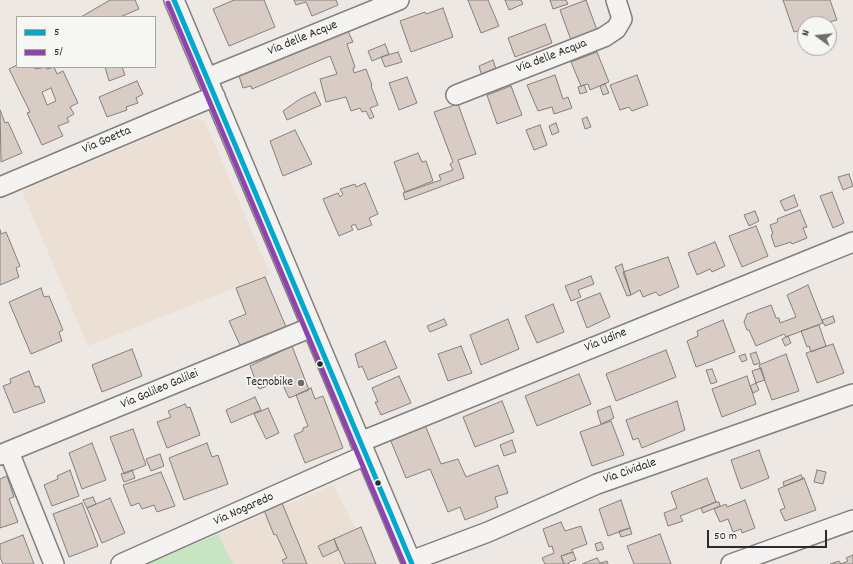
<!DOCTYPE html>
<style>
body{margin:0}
#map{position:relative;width:853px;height:564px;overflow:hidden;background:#ede8e3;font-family:Dekko,sans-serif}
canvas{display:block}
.legend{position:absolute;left:16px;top:16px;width:140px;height:52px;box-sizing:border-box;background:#f6f6f2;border:1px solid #a5a5a2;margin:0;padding:5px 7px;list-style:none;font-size:12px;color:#2b2b2b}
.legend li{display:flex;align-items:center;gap:8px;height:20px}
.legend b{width:20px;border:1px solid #a5a5a2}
.north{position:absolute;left:797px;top:16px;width:40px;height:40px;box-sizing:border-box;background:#f6f6f2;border:1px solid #a5a5a2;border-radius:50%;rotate:285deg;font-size:11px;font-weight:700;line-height:16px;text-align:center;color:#2b2b2b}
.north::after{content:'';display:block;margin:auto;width:14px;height:18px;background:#6f6d6b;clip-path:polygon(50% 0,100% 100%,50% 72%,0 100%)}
.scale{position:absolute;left:707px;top:530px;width:120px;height:18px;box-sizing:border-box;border:2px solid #2b2b2b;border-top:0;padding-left:5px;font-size:12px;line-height:14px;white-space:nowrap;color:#2b2b2b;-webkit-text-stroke:3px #f6f6f2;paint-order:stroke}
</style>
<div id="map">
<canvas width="853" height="564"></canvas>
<ul class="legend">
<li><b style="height:5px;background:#00a9ce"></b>5</li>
<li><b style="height:5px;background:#8e44ad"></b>5/</li>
</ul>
<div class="north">N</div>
<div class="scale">50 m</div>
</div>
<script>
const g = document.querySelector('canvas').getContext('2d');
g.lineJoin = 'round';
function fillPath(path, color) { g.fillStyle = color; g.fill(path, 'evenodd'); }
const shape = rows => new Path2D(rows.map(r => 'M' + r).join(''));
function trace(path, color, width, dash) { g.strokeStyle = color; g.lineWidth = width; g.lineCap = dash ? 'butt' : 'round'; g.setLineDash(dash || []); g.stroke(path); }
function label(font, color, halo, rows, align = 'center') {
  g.font = font + ' Dekko,sans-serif'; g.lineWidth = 3.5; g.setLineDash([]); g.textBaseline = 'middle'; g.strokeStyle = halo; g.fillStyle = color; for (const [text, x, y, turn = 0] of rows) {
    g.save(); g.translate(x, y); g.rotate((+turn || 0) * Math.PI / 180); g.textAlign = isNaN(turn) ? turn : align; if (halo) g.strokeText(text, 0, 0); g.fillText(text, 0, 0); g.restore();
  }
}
fillPath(shape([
 [192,119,199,119,205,122,270,274,88,346,22,191],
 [333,485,374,564,148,564]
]), '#ecdfd4');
fillPath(shape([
 [218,534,233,564,148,564]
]), '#c6e5c3');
const building = shape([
 [110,0,135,0,139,9,120,17,81,17,110,0],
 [234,0,264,0,275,27,229,46,213,9,234,0],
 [294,0,336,0,338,5,312,16,306,2,296,5,294,0],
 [468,0,488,0,499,26,481,33,468,0],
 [505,0,521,0,523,4,509,10,505,0],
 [550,0,566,0,568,4,553,9,550,0],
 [586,0,597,30,571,40,560,10,586,0],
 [783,0,830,0,837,20,821,24,805,24,805,29,794,32,783,0],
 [443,8,453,37,411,52,400,21,425,12,426,14,443,8],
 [545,24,552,43,515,57,508,38,545,24],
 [341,31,343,34,348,31,353,42,347,44,355,67,353,68,354,73,366,69,372,85,371,86,378,105,370,108,374,117,370,119,366,111,362,112,360,108,351,111,346,97,326,102,320,79,337,74,330,56,252,89,251,86,243,88,239,76,341,31],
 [385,44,389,54,372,61,368,51,385,44],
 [398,52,402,62,385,67,381,57,398,52],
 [597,52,609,82,590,90,588,84,581,86,571,62,597,52],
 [493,60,498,75,483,80,479,66,493,60],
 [17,65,17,67,34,67,35,69,46,67,47,69,54,67,57,74,63,71,78,103,70,107,74,114,67,118,69,122,58,126,63,136,42,145,27,113,30,112,9,69,17,65],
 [51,88,56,101,47,105,42,92,51,88],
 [105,67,122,67,125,75,109,81,105,67],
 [555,75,563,99,568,97,572,108,554,114,552,107,538,111,527,85,555,75],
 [637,75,648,105,632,111,629,107,620,110,610,85,637,75],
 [407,77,417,103,399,110,389,83,407,77],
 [137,81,143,94,136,98,138,103,126,107,127,110,107,117,99,97,137,81],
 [605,84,609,93,603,95,600,86,605,84],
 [584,85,587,92,580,94,578,87,584,85],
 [511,86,522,115,497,124,487,95,511,86],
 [315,92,321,105,287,120,283,111,300,99,315,92],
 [458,104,476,154,458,160,464,178,405,200,403,193,441,180,439,175,453,170,450,164,453,162,434,112,458,104],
 [0,110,5,123,8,122,22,153,1,162,0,110],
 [587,117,591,127,585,129,582,119,587,117],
 [556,123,559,132,552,135,549,126,556,123],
 [540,125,547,145,534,150,526,130,540,125],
 [295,130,312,164,283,176,270,141,295,130],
 [418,153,422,162,426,161,433,181,405,192,394,162,418,153],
 [849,174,853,186,843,190,838,177,849,174],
 [365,183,378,214,369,218,372,225,358,230,355,224,351,226,353,230,339,236,323,199,338,193,340,197,343,194,340,189,355,184,356,187,365,183],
 [832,192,844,223,833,228,820,196,832,192],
 [794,195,798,206,785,211,780,201,794,195],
 [800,210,807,227,803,228,807,238,792,244,791,242,775,247,771,235,773,234,770,225,778,222,777,219,800,210],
 [755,211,759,221,749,226,744,215,755,211],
 [756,226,768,256,742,267,729,236,756,226],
 [0,230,1,234,6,232,20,266,16,268,19,277,0,285,0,230],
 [715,242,725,266,712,272,710,269,697,275,688,253,715,242],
 [668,257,679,287,659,296,656,292,643,297,640,290,631,295,623,272,668,257],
 [622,264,631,295,627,296,615,267,622,264],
 [591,276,594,284,578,290,581,297,571,301,565,286,591,276],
 [265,277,286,327,240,345,229,321,246,314,236,288,265,277],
 [808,285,823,323,786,337,784,334,756,346,749,330,747,330,744,322,747,314,771,305,776,318,779,318,780,323,796,317,787,295,808,285],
 [41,288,44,297,49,296,63,330,59,332,62,341,31,354,9,302,41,288],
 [600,293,610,317,587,328,577,302,600,293],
 [553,304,564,332,537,343,525,316,553,304],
 [833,316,835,322,825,326,822,320,833,316],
 [444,319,447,325,430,332,427,326,444,319],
 [508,319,519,349,481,365,470,335,508,319],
 [723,320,735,352,696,367,687,341,698,336,697,331,723,320],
 [819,325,826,346,811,352,809,346,807,347,801,331,819,325],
 [788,336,791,343,785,346,782,339,788,336],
 [385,341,397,368,368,380,362,366,359,368,355,354,385,341],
 [833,344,844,373,817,383,806,353,833,344],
 [292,346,309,390,289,398,281,381,259,389,250,366,292,346],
 [461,346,472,373,448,381,438,354,461,346],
 [132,349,142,376,102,392,92,365,132,349],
 [666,350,676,377,616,401,606,374,666,350],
 [756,352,760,363,754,365,750,354,756,352],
 [745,354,747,360,742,362,739,356,745,354],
 [786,354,799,391,772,400,759,365,786,354],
 [761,368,765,380,756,383,752,371,761,368],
 [712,369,717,382,711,384,706,370,712,369],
 [29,371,35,387,39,386,45,402,14,413,3,386,11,383,10,379,29,371],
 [579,374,591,404,537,426,525,396,579,374],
 [399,376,411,403,381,415,375,402,378,402,372,388,399,376],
 [747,376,756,404,722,417,712,389,747,376],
 [756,383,759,390,753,393,750,386,756,383],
 [311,388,315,399,323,396,343,448,305,463,294,435,303,431,303,428,308,426,296,395,311,388],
 [255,397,261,410,231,423,226,410,255,397],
 [502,401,514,432,475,447,463,417,502,401],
 [677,401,685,430,642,448,638,438,633,440,626,420,677,401],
 [185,404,187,408,190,407,200,435,167,448,157,422,171,417,168,411,185,404],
 [610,406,614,418,601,424,597,411,610,406],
 [268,408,279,433,266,439,254,414,268,408],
 [611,421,624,455,592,466,580,432,611,421],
 [425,425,441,464,458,459,466,477,498,465,508,493,495,497,498,507,465,520,460,507,448,512,430,469,406,478,390,439,425,425],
 [133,429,146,465,124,474,110,437,133,429],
 [512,440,516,452,504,456,500,445,512,440],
 [92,443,106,480,82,489,69,453,92,443],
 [207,443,212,457,218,455,228,484,184,500,169,458,207,443],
 [759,450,769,478,741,489,731,460,759,450],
 [160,454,164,466,151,471,146,459,160,454],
 [70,470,79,496,52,506,44,485,58,479,57,476,70,470],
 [132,470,135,478,124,482,121,474,132,470],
 [817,470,826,472,823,484,814,482,817,470],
 [161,472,175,506,157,512,154,505,142,509,139,503,131,506,123,485,161,472],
 [801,475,803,479,784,486,783,482,801,475],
 [7,476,14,497,9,499,18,522,0,528,0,479,7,476],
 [707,478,716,502,680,516,683,521,668,526,664,513,677,508,671,492,707,478],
 [804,478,816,510,785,521,780,510,785,508,778,489,804,478],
 [93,497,96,504,87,508,83,500,93,497],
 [110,498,125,533,102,543,87,508,110,498],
 [621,500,630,528,608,536,599,509,621,500],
 [745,500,755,528,742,533,741,529,733,532,728,519,720,522,714,509,726,504,727,507,745,500],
 [716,502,719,502,720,506,703,513,701,508,716,502],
 [82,503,98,546,69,557,53,514,82,503],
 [282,503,307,564,284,564,282,560,287,558,276,534,274,535,264,510,282,503],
 [561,522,565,531,581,526,587,544,571,550,573,552,561,556,564,564,545,564,542,558,554,553,552,546,549,547,543,529,561,522],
 [361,527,376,564,345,564,334,539,361,527],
 [630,528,632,534,621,537,619,531,630,528],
 [660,534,671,564,634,564,627,546,660,534],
 [23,535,34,564,3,564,0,557,0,544,23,535],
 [334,539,338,550,323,557,318,546,334,539],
 [601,542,604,549,597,551,595,544,601,542],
 [573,552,576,560,569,562,569,564,564,564,561,556,573,552],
 [853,555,853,564,830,564,839,561,841,564,848,561,846,558,853,555],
 [597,558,600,563,607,561,608,564,582,564,597,558]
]);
fillPath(building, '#d8ccc4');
trace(building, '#82807e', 1);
const minor = shape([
 [174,0,412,564],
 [207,78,399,0],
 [456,95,604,37,616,29,622,19,616,0],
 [0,187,215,96],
 [360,442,853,242],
 [9,452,54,564],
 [0,455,312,327],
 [411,561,488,532,597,484,853,394],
 [121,564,366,455],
 [731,564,853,520]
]);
trace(minor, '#82807e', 22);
trace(minor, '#f4f3f1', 19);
trace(shape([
 [174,0,412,564]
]), '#00a9ce', 5);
trace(shape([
 [168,3,404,564]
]), '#8e44ad', 5);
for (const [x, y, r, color] of [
 [320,364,3.5,"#2b2b2b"],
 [301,383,4,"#6f6d6b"],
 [378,483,3.5,"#2b2b2b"]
]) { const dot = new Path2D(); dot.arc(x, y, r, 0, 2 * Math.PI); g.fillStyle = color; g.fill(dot); trace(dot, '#f6f6f2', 1.5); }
label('13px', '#2b2b2b', '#f6f6f2', [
 ["Via delle Acque",303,39,-22],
 ["Via delle Acqua",552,57,-21],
 ["Via Goetta",107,141,-23],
 ["Via Udine",606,341,-22],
 ["Via Galileo Galilei",160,390,-23],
 ["Via Cividale",630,472,-19],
 ["Via Nogaredo",244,510,-24]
]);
label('13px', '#2b2b2b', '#f6f6f2', [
 ["Tecnobike",293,383]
], 'right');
</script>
